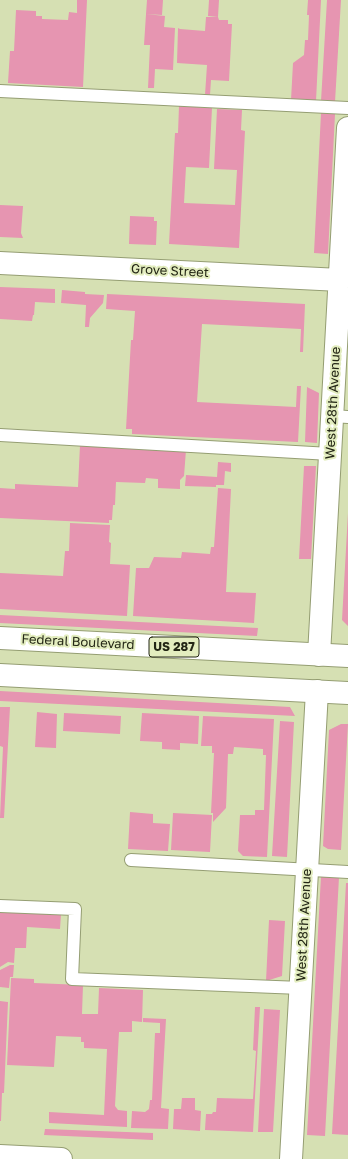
<!DOCTYPE html>
<style>
body{margin:0}
canvas{display:block;background:#d6e0b3}
</style>
<canvas width="348" height="1159"></canvas>
<script>
const g = document.querySelector('canvas').getContext('2d');
g.lineJoin = 'round';
function fillPath(path, color) { g.fillStyle = color; g.fill(path, 'evenodd'); }
const shape = rows => new Path2D(rows.map(r => 'M' + r).join(''));
function trace(path, color, width, dash) { g.strokeStyle = color; g.lineWidth = width; g.lineCap = dash ? 'butt' : 'round'; g.setLineDash(dash || []); g.stroke(path); }
function label(font, color, halo, rows, align = 'center') {
  g.font = font + ' "Golos Text",sans-serif'; g.lineWidth = 4; g.setLineDash([]); g.textBaseline = 'middle'; g.strokeStyle = halo; g.fillStyle = color; for (const [text, x, y, turn = 0] of rows) {
    g.save(); g.translate(x, y); g.rotate((+turn || 0) * Math.PI / 180); g.textAlign = isNaN(turn) ? turn : align; if (halo) g.strokeText(text, 0, 0); g.fillText(text, 0, 0); g.restore();
  }
}
fillPath(shape([
 [77,0,87,0,83,87,8,83,10,51,14,51,16,10,36,11,36,16,42,16,42,19,68,20,69,12,77,13],
 [147,0,163,0,162,15,146,14],
 [209,0,219,0,218,17,208,16],
 [308,0,321,0,316,101,291,100,293,63,304,55,305,40,308,40,309,15,307,15],
 [327,0,341,0,335,102,321,101],
 [146,14,165,16,164,27,175,28,173,70,155,69,154,88,148,88,150,45,144,45],
 [206,17,218,17,219,20,228,20,228,24,232,24,229,81,211,80,210,95,205,95,207,65,177,63,178,28,180,29,205,31],
 [179,106,212,108,209,168,186,167,184,203,235,205,237,170,214,169,217,109,242,110,241,130,245,131,239,248,169,244,175,133,178,133],
 [321,113,335,114,328,254,314,253],
 [0,205,23,206,21,233,23,238,0,237],
 [130,216,154,217,154,221,157,221,156,245,129,244],
 [0,287,55,289,55,303,35,302,34,315,33,315,32,321,0,319],
 [62,290,85,292,85,294,104,295,103,303,90,318,89,327,85,327,86,305,61,303],
 [107,294,305,304,303,352,300,352,301,329,202,324,197,402,296,407,297,386,301,386,298,442,132,434,132,429,126,429,131,340,133,340,135,311,106,309],
 [307,387,319,393,317,443,305,442],
 [80,445,186,450,184,476,180,480,180,489,158,488,158,479,146,478,145,483,116,482,115,505,113,505,112,520,109,520,109,523,0,518,0,488,15,489,15,484,78,487],
 [218,462,231,463,231,472,225,471,224,485,216,485,216,487,185,486,186,475,217,477],
 [304,466,316,466,311,559,299,559],
 [218,488,231,489,226,592,256,593,254,623,133,616,136,568,149,568,154,557,181,558,182,552,210,554,211,547,214,547],
 [348,513,348,626,342,620],
 [70,523,110,525,109,542,111,543,110,564,130,565,127,616,0,609,0,573,63,576,65,551,69,551],
 [0,615,258,628,257,636,0,623],
 [0,691,290,707,295,716,0,701],
 [0,707,10,707,4,818,0,818,3,747,0,746],
 [37,712,57,714,56,748,35,747],
 [64,713,121,716,120,734,63,731],
 [142,713,199,716,198,744,180,743,180,750,162,749,162,742,140,741],
 [203,716,274,719,267,857,243,856,238,851,240,815,255,815,255,810,264,810,266,755,263,755,263,749,234,747,233,754,228,754,226,808,213,822,213,813,211,813,214,753,212,753,212,746,201,746],
 [280,721,294,722,287,857,272,856],
 [341,724,348,724,341,850,328,849,323,846,329,730],
 [130,812,153,814,153,823,170,824,168,851,128,849],
 [173,813,212,815,210,852,171,850],
 [321,876,339,877,325,1136,307,1135],
 [346,883,348,883,348,1135,332,1134],
 [0,911,61,914,60,929,27,927,26,948,15,948,14,963,8,962,0,967],
 [269,920,285,921,282,976,266,981],
 [10,965,14,965,13,977,10,977,9,988,0,987,0,970],
 [11,978,34,979,34,983,83,985,82,1014,98,1014,99,988,143,990,142,1022,132,1021,132,1032,119,1032,115,1106,118,1110,127,1111,127,1127,49,1123,49,1112,104,1115,107,1049,84,1048,84,1042,81,1042,81,1037,56,1036,54,1067,7,1065],
 [0,1001,8,1002,4,1093,2,1093,1,1121,0,1121],
 [255,1007,260,1007,253,1132,205,1130,206,1114,212,1114,213,1112,216,1112,217,1098,253,1099,256,1051,253,1050],
 [264,1009,280,1010,273,1132,258,1132],
 [143,1018,166,1019,161,1108,169,1109,168,1129,131,1128,132,1111,145,1112,149,1109,150,1100,152,1100,155,1033,160,1033,160,1023,143,1022],
 [182,1098,195,1098,195,1110,201,1111,200,1131,173,1129,174,1109,181,1109],
 [45,1129,153,1133,153,1140,44,1135]
]), '#e695b1');
const lane = shape([
 [0,91,348,108],
 [332,416,348,417],
 [0,435,330,454],
 [131,860,348,872],
 [0,906,75,909,72,979,301,988]
]);
const street = shape([
 [0,263,340,280],
 [319,655,348,128],
 [0,1156,61,1159],
 [291,1159,317,691]
]);
const primary = shape([
 [0,638,348,656],
 [0,675,348,693]
]);
trace(lane, '#959e73', 14);
trace(street, '#959e73', 24);
trace(primary, '#959e73', 24);
trace(lane, '#fff', 12);
trace(street, '#fff', 22);
trace(primary, '#fff', 22);
for (const [x, y, w] of [
 [174,647,50]
]) { const box = new Path2D(); box.roundRect(x - w / 2, y - 10, w, 20, 3); g.fillStyle = '#e3edbf'; g.fill(box); trace(box, '#232615', 1); }
label('bold 12px', '#232615', null, [
 ["US 287",174,647]
]);
label('13px', '#232615', '#e3edbf', [
 ["Grove Street",170,271,3],
 ["West 28th Avenue",333,403,-87],
 ["Federal Boulevard",78,642,3],
 ["West 28th Avenue",304,925,-87]
]);
</script>
